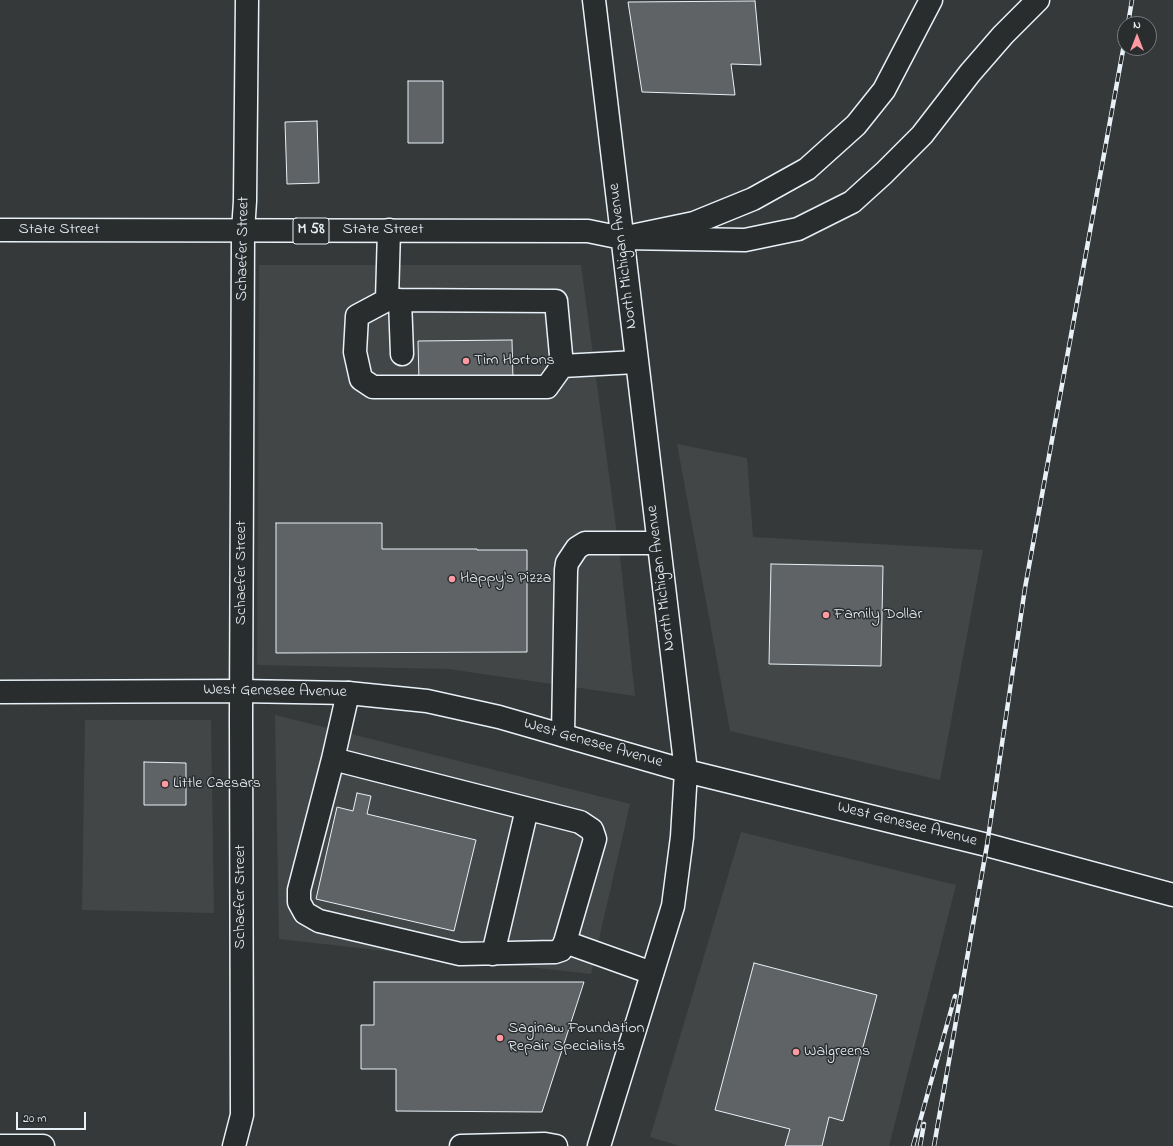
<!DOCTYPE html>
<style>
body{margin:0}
#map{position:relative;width:1173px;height:1146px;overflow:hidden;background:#35393a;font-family:"Indie Flower",sans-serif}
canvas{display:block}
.north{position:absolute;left:1117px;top:16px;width:40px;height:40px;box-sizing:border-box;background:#2a2d2e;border:1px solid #767b7f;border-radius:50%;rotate:0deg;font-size:11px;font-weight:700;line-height:16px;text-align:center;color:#e8f1f8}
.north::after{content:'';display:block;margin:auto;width:14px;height:18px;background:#ff9aa2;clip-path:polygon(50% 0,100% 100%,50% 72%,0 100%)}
.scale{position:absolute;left:16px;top:1112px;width:70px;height:18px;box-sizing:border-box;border:2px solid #e8f1f8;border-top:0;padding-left:5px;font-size:12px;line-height:14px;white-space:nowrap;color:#e8f1f8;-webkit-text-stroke:3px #2a2d2e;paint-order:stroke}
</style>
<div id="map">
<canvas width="1173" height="1146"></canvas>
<div class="north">N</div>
<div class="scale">20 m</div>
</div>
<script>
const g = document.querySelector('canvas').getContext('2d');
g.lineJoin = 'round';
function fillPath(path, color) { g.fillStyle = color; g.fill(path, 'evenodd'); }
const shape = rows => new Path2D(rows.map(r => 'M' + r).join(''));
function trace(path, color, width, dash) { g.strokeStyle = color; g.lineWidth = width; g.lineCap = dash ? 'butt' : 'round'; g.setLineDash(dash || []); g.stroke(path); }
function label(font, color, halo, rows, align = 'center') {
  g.font = font + ' "Indie Flower",sans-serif'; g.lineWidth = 3; g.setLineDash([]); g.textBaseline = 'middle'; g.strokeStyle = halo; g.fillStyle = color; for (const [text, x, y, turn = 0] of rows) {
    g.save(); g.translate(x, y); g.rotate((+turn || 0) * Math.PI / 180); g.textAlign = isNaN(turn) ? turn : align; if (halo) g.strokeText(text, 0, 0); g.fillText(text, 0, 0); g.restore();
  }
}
fillPath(shape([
 [259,265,581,265,621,565,635,696,448,669,257,665],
 [677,444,747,458,753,537,983,550,940,780,730,731],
 [275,715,630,804,591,974,279,939],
 [85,720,211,720,214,913,82,910],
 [741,832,956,885,889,1146,680,1146,650,1137]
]), '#424647');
const building = shape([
 [755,1,761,65,731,64,735,95,642,92,628,2,755,1],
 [408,81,443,81,443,143,408,143,408,81],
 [317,121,319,183,287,184,285,122,317,121],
 [512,340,513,381,419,382,418,341,512,340],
 [276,523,382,523,382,549,477,549,477,550,527,550,527,652,276,653,276,523],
 [771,564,883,566,881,666,769,664,771,564],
 [144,762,186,763,186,805,144,805,144,762],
 [357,793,371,796,367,814,476,840,454,931,316,899,337,807,353,811,357,793],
 [754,963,877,995,843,1121,829,1117,822,1146,785,1146,790,1129,715,1110,754,963],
 [374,982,584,982,542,1112,396,1111,396,1069,361,1069,361,1025,374,1025,374,982]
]);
fillPath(building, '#5f6365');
trace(building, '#e8f1f8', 1);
const minor = shape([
 [389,230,387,300,556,301,562,366,636,362],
 [387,300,357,316,355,352,361,379,373,387,547,387,562,366],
 [400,300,402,354],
 [348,693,333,759,580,822,592,830,595,839,565,942,652,973],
 [563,735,566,570,567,563,577,548,585,543,658,543],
 [333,759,299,890,299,902,305,913,319,921,460,954,555,952,561,950,565,942],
 [493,954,527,809],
 [0,1146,43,1146],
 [234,1146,242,1115,241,718,243,231,245,201,247,0],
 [461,1146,545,1144,556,1146]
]);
const major = shape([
 [594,0,686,771,682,837,673,906,599,1146],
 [0,230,588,231,622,238,745,240,798,229,852,202,884,173,922,135,970,73,1003,35,1038,0],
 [0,692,241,691,348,693,427,701,499,717,686,771,987,845,1173,895]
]);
const highway = shape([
 [622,238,694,223,753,199,807,169,856,125,884,90,931,0]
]);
trace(minor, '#e8f1f8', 25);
trace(major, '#e8f1f8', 25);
trace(highway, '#e8f1f8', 25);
trace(minor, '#2a2d2e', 22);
trace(major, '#2a2d2e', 22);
trace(highway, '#2a2d2e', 22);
const rail = shape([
 [1128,24,1132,0],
 [913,1146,955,996],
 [920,1146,924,1124],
 [934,1146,987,845,1025,588,1125,39]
]);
trace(rail, '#e8f1f8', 4.5);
trace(rail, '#2a2d2e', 3, [9]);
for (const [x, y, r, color] of [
 [466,361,4,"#ff9aa2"],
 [452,579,4,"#ff9aa2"],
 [826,615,4,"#ff9aa2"],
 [165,784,4,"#ff9aa2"],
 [500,1038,4,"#ff9aa2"],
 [796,1052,4,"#ff9aa2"]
]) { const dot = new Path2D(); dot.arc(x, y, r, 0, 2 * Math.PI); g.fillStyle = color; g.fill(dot); trace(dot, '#2a2d2e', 1.5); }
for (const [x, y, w] of [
 [311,231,36]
]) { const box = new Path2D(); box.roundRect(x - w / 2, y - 13, w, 26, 3); g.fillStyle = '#2a2d2e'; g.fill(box); trace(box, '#e8f1f8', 1); }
label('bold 15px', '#e8f1f8', null, [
 ["M 58",311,231]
]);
label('16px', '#e8f1f8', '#2a2d2e', [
 ["State Street",59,230],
 ["State Street",383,230],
 ["Schaefer Street",244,249,-89],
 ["North Michigan Avenue",624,256,-97],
 ["Schaefer Street",242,573,-90],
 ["North Michigan Avenue",662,578,-97],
 ["West Genesee Avenue",275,692,1],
 ["West Genesee Avenue",593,744,16],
 ["West Genesee Avenue",907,825,14],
 ["Schaefer Street",241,897,-90]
]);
label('16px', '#e8f1f8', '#2a2d2e', [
 ["Tim Hortons",474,361],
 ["Happy's Pizza",460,579],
 ["Family Dollar",834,615],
 ["Little Caesars",173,784],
 ["Saginaw Foundation",508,1029],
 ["Repair Specialists",508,1047],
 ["Walgreens",804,1052]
], 'left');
</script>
